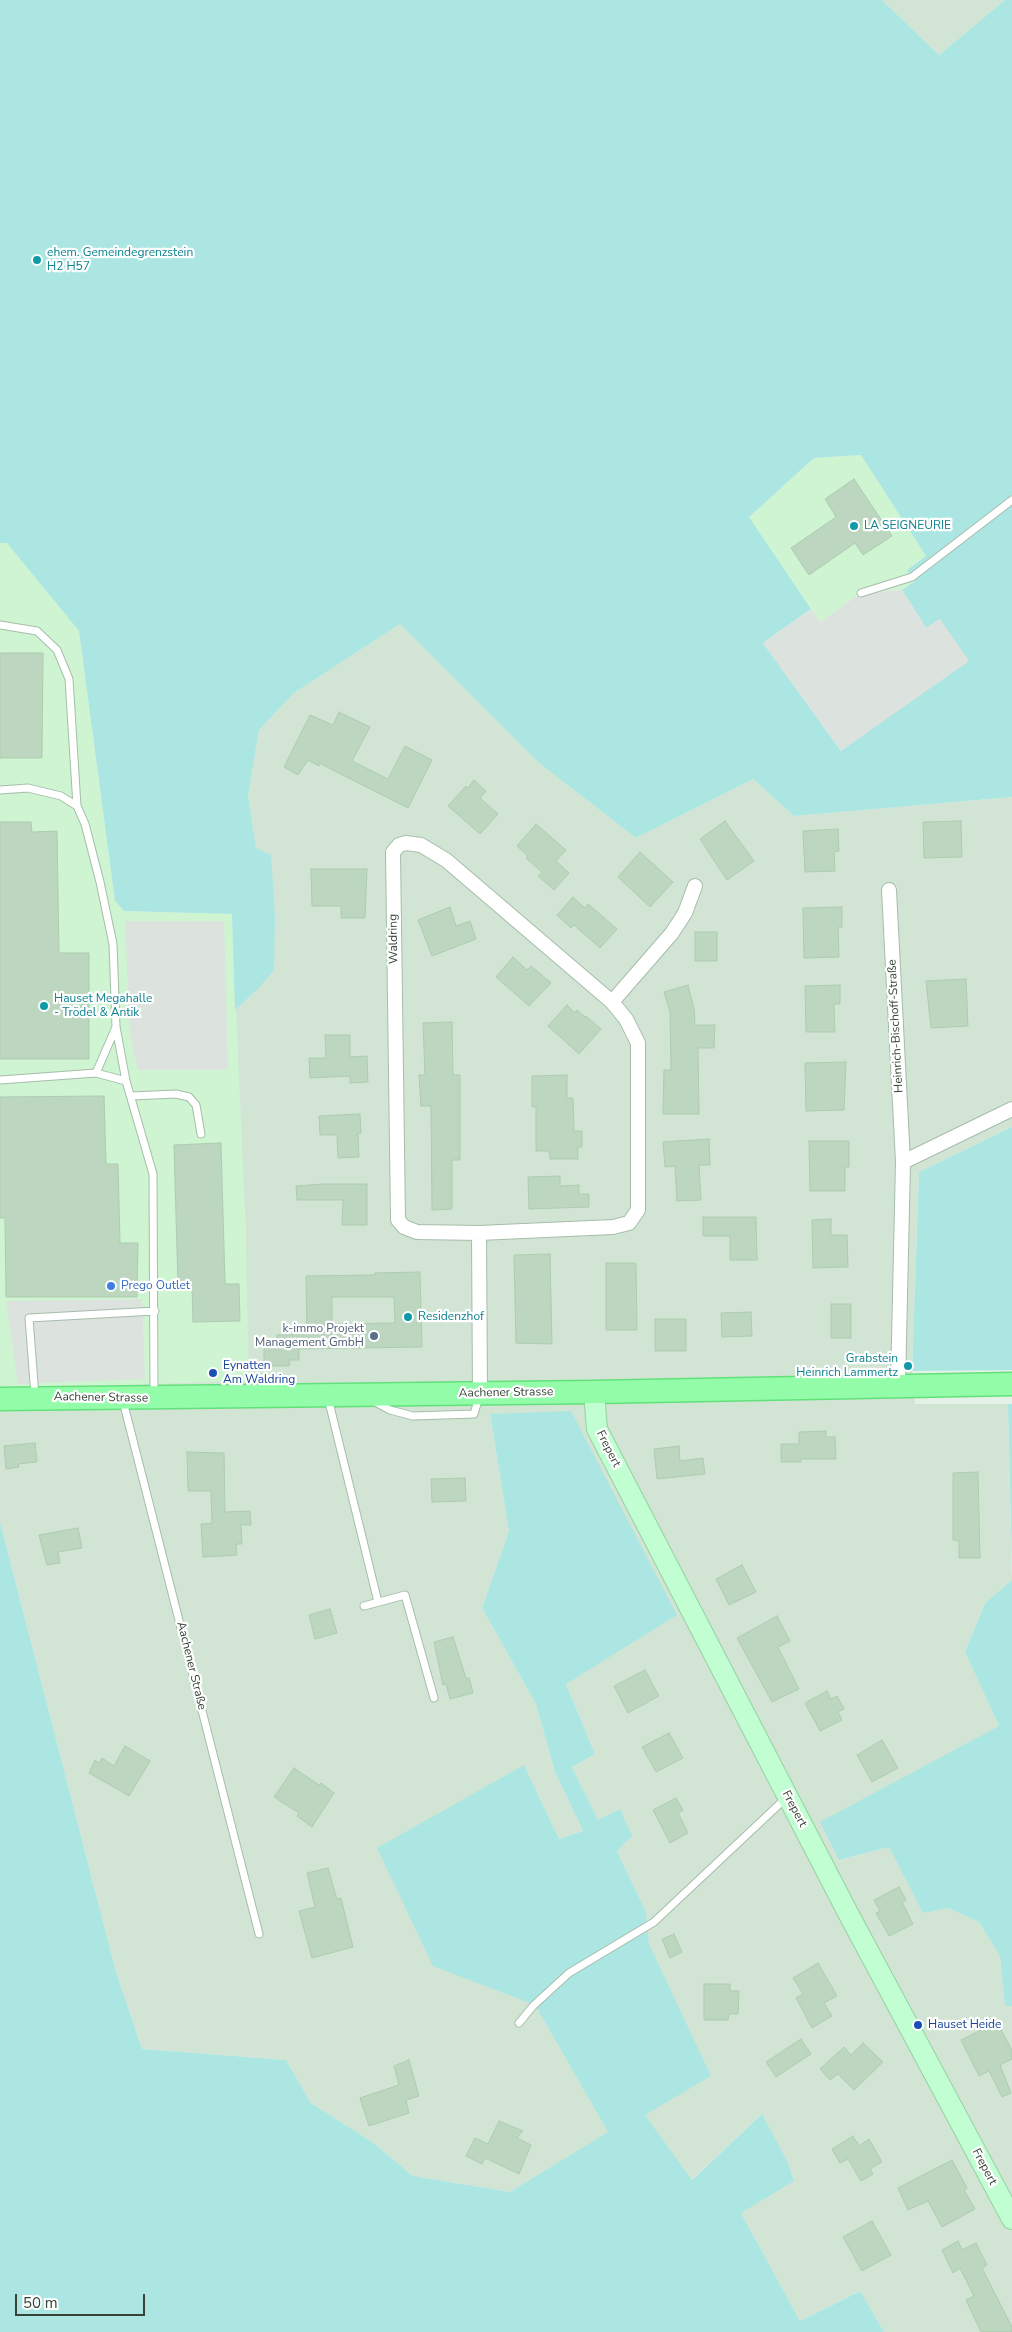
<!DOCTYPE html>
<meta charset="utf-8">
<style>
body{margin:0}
#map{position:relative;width:1012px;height:2332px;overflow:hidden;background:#e4f1e6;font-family:"Nunito Sans",sans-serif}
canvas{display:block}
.scale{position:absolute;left:15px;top:2294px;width:130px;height:22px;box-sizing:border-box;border:2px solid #344335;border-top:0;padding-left:6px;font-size:15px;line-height:18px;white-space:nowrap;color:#344335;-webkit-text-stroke:4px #fff;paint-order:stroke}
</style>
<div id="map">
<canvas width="1012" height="2332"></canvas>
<div class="scale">50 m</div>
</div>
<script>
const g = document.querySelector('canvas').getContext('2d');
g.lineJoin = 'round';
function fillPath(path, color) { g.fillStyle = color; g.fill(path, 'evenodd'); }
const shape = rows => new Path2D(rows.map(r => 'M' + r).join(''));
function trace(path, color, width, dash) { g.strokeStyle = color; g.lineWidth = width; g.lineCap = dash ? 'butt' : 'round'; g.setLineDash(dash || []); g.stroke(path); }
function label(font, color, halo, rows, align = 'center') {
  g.font = font + ' "Nunito Sans",sans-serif'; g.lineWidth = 4.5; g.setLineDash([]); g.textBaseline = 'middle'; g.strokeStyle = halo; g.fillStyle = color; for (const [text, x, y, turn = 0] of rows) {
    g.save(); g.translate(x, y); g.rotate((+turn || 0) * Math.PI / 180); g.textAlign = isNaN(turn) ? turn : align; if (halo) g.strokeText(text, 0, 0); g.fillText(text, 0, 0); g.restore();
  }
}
fillPath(shape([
 [882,0,1005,0,939,55],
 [400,624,539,763,636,838,753,779,794,816,1012,797,1012,1127,919,1172,912,1371,915,1404,1008,1404,1012,1580,985,1603,965,1652,999,1726,930,1765,840,1860,889,1847,923,1912,948,1908,979,1922,1000,1956,1005,2005,1012,2006,1012,2332,884,2332,859,2291,800,2321,741,2213,762,2114,691,2180,645,2115,649,1944,646,1912,617,1851,631,1836,620,1809,598,1821,572,1767,595,1754,566,1684,490,1414,509,1531,482,1608,536,1704,555,1772,583,1831,559,1839,524,1765,535,2005,609,2133,510,2192,413,2176,372,2142,311,2103,286,2060,142,2049,116,1972,0,1522,0,1389,246,1239,235,1010,257,990,256,849,248,796,259,730,294,693]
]), '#d2e5d5');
fillPath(shape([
 [861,455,926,556,907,570,915,581,902,590,861,593,820,622,749,517,814,458],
 [7,542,79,631,115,901,124,911,232,914,246,1239,249,1381,0,1389,0,543]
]), '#cef4d1');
fillPath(shape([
 [0,0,882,0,939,55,1005,0,1012,0,1012,797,794,816,753,779,636,838,539,763,400,624,294,693,259,730,248,796,256,848,271,855,275,916,274,970,257,990,235,1010,232,914,124,911,115,901,79,631,7,543,0,543],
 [861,455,926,556,907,570,915,581,902,590,926,628,940,619,841,751,763,643,811,609,749,517,814,458],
 [1012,1127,1012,1370,912,1371,919,1172],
 [1008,1404,1012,1404,1012,1567],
 [571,1411,677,1615,566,1684,595,1754,572,1767,598,1820,620,1809,632,1836,617,1851,646,1912,649,1944,711,2076,645,2115,692,2180,762,2114,786,2159,794,2181,741,2213,800,2321,860,2291,884,2332,0,2332,0,1522,116,1972,142,2049,286,2060,311,2103,372,2142,413,2176,510,2192,608,2132,535,2005,433,1966,377,1848,524,1765,559,1839,583,1831,555,1772,536,1704,482,1608,509,1531,490,1414],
 [1012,1580,1012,2006,1005,2006,1000,1956,979,1922,948,1908,923,1913,889,1847,839,1860,820,1822,999,1726,965,1652,985,1603]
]), '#ace6e3');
fillPath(shape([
 [902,590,926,628,940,619,969,661,841,751,763,643,811,609,820,622,861,593],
 [125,921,224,921,228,1070,138,1070,130,1035],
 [142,1299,145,1379,18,1384,6,1301]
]), '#dce2dd');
const building = shape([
 [854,479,892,536,863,555,855,543,809,575,791,548,836,517,825,499,854,479],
 [0,653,43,653,42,758,0,758,0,653],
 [339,712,370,727,352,761,388,779,405,746,432,760,408,808,319,763,319,766,308,760,298,775,284,767,310,715,333,725,339,712],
 [474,780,486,791,480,798,498,814,480,834,448,806,466,786,468,788,474,780],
 [725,821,754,861,727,880,700,839,725,821],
 [961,821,962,857,924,858,923,822,961,821],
 [0,822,31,822,32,832,57,831,59,953,89,953,89,1059,0,1059,0,822],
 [536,824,566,850,556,861,569,873,554,890,538,876,542,872,526,858,528,856,517,846,536,824],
 [838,829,839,851,834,852,835,871,805,872,803,831,838,829],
 [640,852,673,882,650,907,618,877,640,852],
 [311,869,367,869,365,918,341,918,341,906,312,906,311,869],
 [573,897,585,908,588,904,617,929,600,948,574,925,571,928,557,915,573,897],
 [450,907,456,926,470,921,476,939,432,956,418,920,450,907],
 [842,907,842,927,838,927,839,957,804,958,803,908,842,907],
 [695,932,717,932,717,961,695,961,695,932],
 [513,957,527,970,531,966,551,983,529,1006,496,977,513,957],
 [966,979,968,1026,931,1028,926,981,966,979],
 [688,985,694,1009,695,1025,715,1025,714,1048,698,1048,699,1114,663,1114,664,1070,671,1070,670,1012,664,992,688,985],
 [840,985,840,1004,834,1004,835,1032,806,1032,805,986,840,985],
 [567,1005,575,1013,577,1010,585,1017,586,1016,601,1029,579,1054,548,1026,567,1005],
 [452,1022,453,1075,460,1075,460,1160,452,1160,452,1209,432,1210,431,1106,421,1106,419,1075,425,1075,423,1023,452,1022],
 [325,1035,350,1035,350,1057,367,1056,368,1082,350,1083,350,1076,310,1078,309,1058,326,1058,325,1035],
 [846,1062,844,1110,806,1111,805,1063,846,1062],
 [567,1075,567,1098,573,1098,574,1131,582,1131,582,1147,578,1147,578,1159,550,1159,549,1151,536,1151,536,1107,532,1107,532,1076,567,1075],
 [104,1096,106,1164,118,1164,120,1243,138,1243,137,1297,6,1297,5,1218,0,1218,0,1097,104,1096],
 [360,1114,361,1133,358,1134,359,1157,338,1158,337,1135,320,1135,319,1116,360,1114],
 [709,1139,710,1165,699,1165,701,1200,677,1201,675,1166,665,1167,663,1142,709,1139],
 [809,1141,849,1141,849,1167,845,1167,845,1191,810,1191,809,1141],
 [221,1143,225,1284,239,1284,240,1321,193,1322,192,1285,178,1285,174,1145,221,1143],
 [560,1176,560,1186,579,1185,579,1194,589,1194,589,1207,529,1209,528,1177,560,1176],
 [324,1184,367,1184,367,1225,342,1225,343,1200,297,1200,296,1186,324,1184],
 [703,1217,756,1217,757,1260,730,1260,730,1236,703,1236,703,1217],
 [831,1219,831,1235,847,1235,848,1267,813,1268,812,1220,831,1219],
 [550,1254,552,1344,516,1343,514,1255,550,1254],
 [606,1263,636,1263,637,1330,606,1330,606,1263],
 [420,1272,422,1347,299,1349,299,1360,290,1360,289,1366,264,1366,264,1346,276,1346,277,1335,307,1334,306,1276,375,1275,375,1273,420,1272],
 [332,1297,394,1297,395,1323,332,1324,332,1297],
 [831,1304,851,1304,851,1338,831,1338,831,1304],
 [751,1312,752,1336,722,1337,721,1313,751,1312],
 [655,1319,686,1319,686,1351,655,1351,655,1319],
 [826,1431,826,1437,835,1437,836,1459,801,1459,801,1462,781,1462,781,1444,799,1444,799,1432,826,1431],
 [35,1443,37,1462,18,1464,19,1467,6,1469,4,1446,35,1443],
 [679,1446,680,1461,703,1458,705,1474,657,1479,654,1449,679,1446],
 [187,1452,224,1453,225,1512,250,1511,251,1525,241,1525,242,1544,236,1544,237,1555,203,1557,201,1524,212,1523,211,1491,188,1491,187,1452],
 [978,1472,980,1558,959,1558,959,1541,953,1540,953,1473,978,1472],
 [465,1478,466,1501,432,1502,431,1479,465,1478],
 [78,1528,82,1548,58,1552,60,1563,47,1565,39,1535,78,1528],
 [742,1565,756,1592,729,1605,716,1579,742,1565],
 [330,1609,337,1633,315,1639,309,1615,330,1609],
 [777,1616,790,1641,778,1647,799,1689,772,1702,737,1638,777,1616],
 [453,1637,466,1678,469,1678,473,1693,450,1699,446,1684,443,1685,434,1642,453,1637],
 [645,1670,659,1696,628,1713,614,1686,645,1670],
 [827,1691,831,1699,837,1696,844,1709,838,1712,842,1720,820,1731,805,1703,827,1691],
 [669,1733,683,1758,656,1772,642,1747,669,1733],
 [882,1740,898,1768,872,1782,857,1755,882,1740],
 [125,1746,150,1761,129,1796,89,1773,95,1760,99,1763,102,1758,114,1766,125,1746],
 [294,1768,319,1785,321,1783,334,1793,312,1827,297,1816,299,1813,274,1797,294,1768],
 [676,1798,683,1810,678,1813,688,1833,670,1843,653,1810,676,1798],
 [328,1868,337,1899,341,1898,353,1947,312,1958,299,1911,315,1907,307,1873,328,1868],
 [899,1887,906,1900,902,1902,913,1924,889,1936,876,1913,880,1911,874,1900,899,1887],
 [674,1934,682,1952,670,1958,662,1939,674,1934],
 [818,1963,837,1996,824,2003,832,2016,812,2028,796,1998,803,1994,793,1978,818,1963],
 [704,1984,730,1984,730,1991,739,1991,738,2014,729,2014,728,2020,704,2020,704,1984],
 [997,2022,1012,2050,1012,2059,1000,2065,1011,2093,1002,2097,989,2071,979,2076,961,2040,997,2022],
 [801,2039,811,2054,776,2077,766,2062,801,2039],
 [863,2043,883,2062,854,2090,838,2074,830,2080,820,2069,844,2047,851,2055,863,2043],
 [409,2060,419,2096,406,2100,409,2113,369,2126,360,2098,399,2085,394,2066,409,2060],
 [499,2121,523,2131,517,2138,531,2145,519,2174,485,2158,482,2164,466,2156,475,2138,488,2144,499,2121],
 [853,2136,859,2146,869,2139,882,2162,870,2169,873,2174,861,2181,848,2159,840,2163,832,2149,853,2136],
 [952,2160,967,2188,964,2190,975,2209,942,2227,928,2201,908,2210,898,2188,952,2160],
 [872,2221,891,2255,862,2271,843,2237,872,2221],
 [958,2241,962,2250,976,2243,987,2265,982,2268,1012,2327,1012,2332,981,2332,966,2300,974,2296,960,2268,953,2273,942,2250,958,2241]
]);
fillPath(building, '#bcd6bf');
trace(building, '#adcdb0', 1);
const lane = shape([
 [861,593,912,577,1012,500],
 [0,625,37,631,57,650,69,679,77,806],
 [0,790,28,788,61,796,77,806,85,824,100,882,113,944,116,1027,126,1081,153,1174,154,1395],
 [96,1073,116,1027],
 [0,1080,96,1073,126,1081],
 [131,1096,176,1094,189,1097,196,1105,201,1134],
 [35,1396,29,1318,155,1311],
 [328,1398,378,1602],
 [123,1401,259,1934],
 [375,1402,390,1410,413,1416,474,1414,479,1397],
 [364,1606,405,1595,434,1698],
 [519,2023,533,2006,569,1973,654,1922,787,1797]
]);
const street = shape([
 [406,843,421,845,446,860,612,1002,626,1019,638,1043,638,1210,629,1223,613,1227,479,1233,417,1232,404,1227,398,1220,393,852,399,845,406,843],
 [889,890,903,1162,898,1385],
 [612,1002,672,933,685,913,695,886],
 [903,1162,1012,1109],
 [479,1233,480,1394]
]);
const secondary = shape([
 [594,1392,597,1429,848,1913,1012,2219]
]);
const primary = shape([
 [0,1399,594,1392,1012,1384]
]);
trace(lane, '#a6bdaa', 9);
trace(street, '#a6bdaa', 16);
trace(secondary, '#94d1a2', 22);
trace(primary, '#62e17b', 25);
trace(lane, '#fff', 7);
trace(street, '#fff', 14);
trace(secondary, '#c1fed1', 20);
trace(primary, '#92fca8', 22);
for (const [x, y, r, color] of [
 [37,260,5,"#0f9aa8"],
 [854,526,5,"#0f9aa8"],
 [44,1006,5,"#0f9aa8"],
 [111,1286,5,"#3f7fe0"],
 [408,1317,5,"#0f9aa8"],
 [374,1336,5,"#5c6f8a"],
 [908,1366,5,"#0f9aa8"],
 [213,1373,5,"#1a4fb4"],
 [918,2025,5,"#1a4fb4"]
]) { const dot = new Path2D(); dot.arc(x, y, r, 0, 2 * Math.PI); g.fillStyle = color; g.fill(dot); trace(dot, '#fff', 2); }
label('12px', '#0d838f', '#fff', [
 ["ehem. Gemeindegrenzstein",47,253],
 ["H2 H57",47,267],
 ["LA SEIGNEURIE",864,526],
 ["Hauset Megahalle",54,999],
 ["- Trödel & Antik",54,1013],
 ["Residenzhof",418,1317],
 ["Grabstein",898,1359,"right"],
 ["Heinrich Lammertz",898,1373,"right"]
], 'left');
label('12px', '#344335', '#fff', [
 ["Waldring",394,939,-91],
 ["Heinrich-Bischoff-Straße",896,1026,-93],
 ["Aachener Strasse",506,1393,-1],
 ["Aachener Strasse",101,1398,1],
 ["Frepert",608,1449,63],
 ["Aachener Straße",191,1666,76],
 ["Frepert",794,1809,62],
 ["Frepert",984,2167,62]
]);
label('12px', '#366cbe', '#fff', [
 ["Prego Outlet",121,1286]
], 'left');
label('12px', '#4e5e75', '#fff', [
 ["k-immo Projekt",364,1329],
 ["Management GmbH",364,1343]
], 'right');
label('12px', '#164399', '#fff', [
 ["Eynatten",223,1366],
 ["Am Waldring",223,1380],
 ["Hauset Heide",928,2025]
], 'left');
</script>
